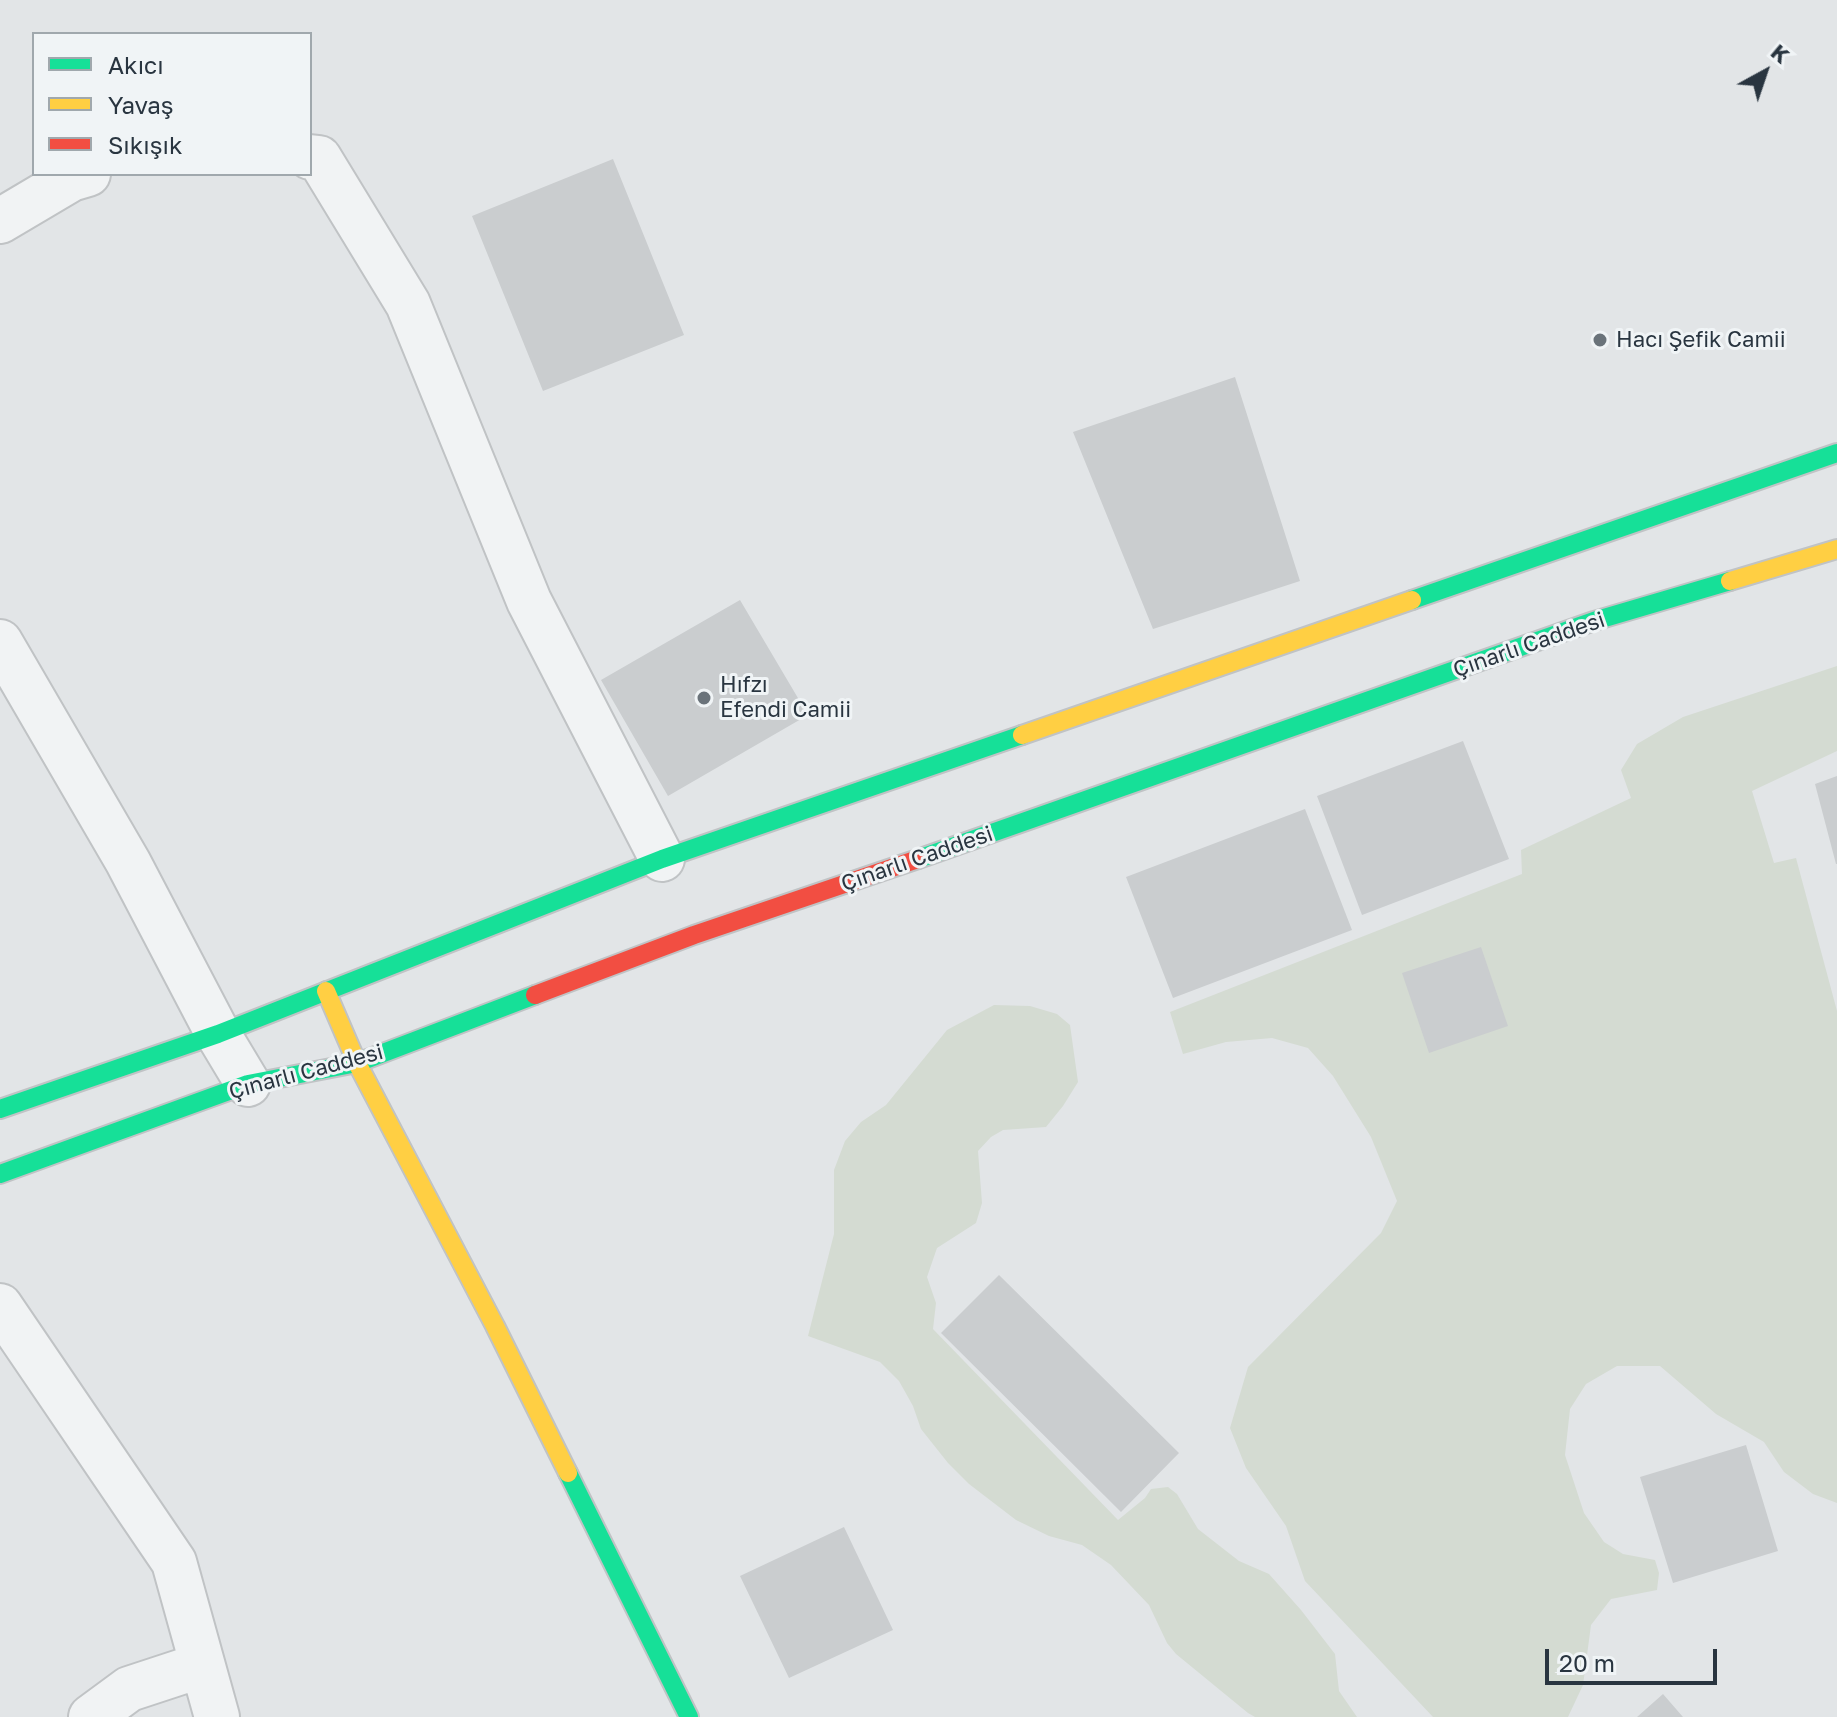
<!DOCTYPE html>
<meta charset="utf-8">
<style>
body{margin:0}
#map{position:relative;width:1837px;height:1717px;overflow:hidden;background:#e2e5e7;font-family:"Golos Text",sans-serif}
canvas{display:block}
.legend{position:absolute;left:32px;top:32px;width:280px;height:144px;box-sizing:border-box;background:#f0f4f6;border:2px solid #a0a8ad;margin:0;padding:10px 14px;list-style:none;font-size:24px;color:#293540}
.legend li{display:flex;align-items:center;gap:16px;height:40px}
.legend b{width:40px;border:2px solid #a0a8ad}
.north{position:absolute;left:1725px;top:32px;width:80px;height:80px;-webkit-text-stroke:6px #f0f4f6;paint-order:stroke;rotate:40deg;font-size:22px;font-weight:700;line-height:32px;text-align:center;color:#293540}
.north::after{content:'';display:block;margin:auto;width:28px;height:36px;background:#293540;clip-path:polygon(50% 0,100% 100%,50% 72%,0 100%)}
.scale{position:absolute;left:1545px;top:1649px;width:172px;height:36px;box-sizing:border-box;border:4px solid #293540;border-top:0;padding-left:10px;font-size:24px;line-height:28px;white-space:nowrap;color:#293540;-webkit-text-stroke:6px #f0f4f6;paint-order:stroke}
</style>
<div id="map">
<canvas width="1837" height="1717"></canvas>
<ul class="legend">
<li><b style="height:10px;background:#16e098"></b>Akıcı</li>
<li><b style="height:10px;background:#ffcf43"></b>Yavaş</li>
<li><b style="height:10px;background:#f24e42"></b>Sıkışık</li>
</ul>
<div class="north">K</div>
<div class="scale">20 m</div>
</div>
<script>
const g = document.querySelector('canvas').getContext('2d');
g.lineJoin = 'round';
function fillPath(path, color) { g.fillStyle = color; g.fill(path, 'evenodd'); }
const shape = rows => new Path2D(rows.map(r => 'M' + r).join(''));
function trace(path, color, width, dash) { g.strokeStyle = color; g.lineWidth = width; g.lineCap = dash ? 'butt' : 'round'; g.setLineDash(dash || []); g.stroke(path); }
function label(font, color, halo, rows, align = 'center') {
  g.font = font + ' "Golos Text",sans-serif'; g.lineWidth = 6; g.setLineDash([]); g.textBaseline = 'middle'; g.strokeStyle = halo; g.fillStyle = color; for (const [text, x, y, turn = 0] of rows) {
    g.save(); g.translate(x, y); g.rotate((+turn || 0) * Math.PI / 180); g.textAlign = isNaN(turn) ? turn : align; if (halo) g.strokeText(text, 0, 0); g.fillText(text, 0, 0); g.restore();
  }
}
fillPath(shape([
 [1837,666,1837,751,1752,791,1774,863,1796,858,1837,1011,1837,1503,1813,1494,1784,1472,1764,1442,1716,1414,1660,1366,1617,1366,1586,1384,1570,1409,1565,1455,1584,1513,1604,1542,1623,1554,1655,1560,1659,1573,1657,1590,1611,1599,1591,1625,1583,1685,1568,1717,1433,1717,1305,1581,1286,1526,1246,1468,1230,1428,1248,1367,1381,1233,1397,1201,1371,1137,1333,1076,1308,1048,1272,1038,1226,1042,1183,1054,1170,1012,1522,874,1521,850,1631,798,1621,770,1637,744,1683,717],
 [994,1005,1030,1006,1057,1014,1070,1025,1078,1082,1063,1106,1046,1127,1003,1130,991,1137,978,1151,982,1203,976,1223,937,1248,927,1277,936,1303,933,1329,1118,1520,1145,1498,1151,1489,1168,1487,1177,1494,1198,1529,1239,1561,1269,1574,1301,1610,1335,1654,1339,1691,1357,1717,1255,1717,1248,1713,1176,1654,1167,1643,1149,1605,1111,1565,1082,1545,1049,1536,1016,1520,969,1484,948,1463,921,1429,913,1406,899,1381,880,1362,808,1336,834,1234,834,1170,845,1141,861,1122,886,1105,947,1030]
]), '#d4dbd2');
fillPath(shape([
 [613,159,684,335,543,391,472,216],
 [1235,377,1300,581,1153,629,1073,432],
 [740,600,808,715,668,796,601,680],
 [1463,741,1509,859,1362,915,1317,796],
 [1837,776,1837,864,1836,864,1815,784],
 [1305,809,1352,930,1173,998,1126,877],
 [1481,947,1508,1026,1429,1053,1402,973],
 [999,1275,1179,1453,1121,1512,941,1333],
 [1746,1445,1778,1551,1673,1583,1640,1477],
 [844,1527,893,1630,789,1678,740,1576],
 [1663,1694,1683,1717,1637,1717]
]), '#cacdcf');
const street = shape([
 [310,157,319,158,408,304,529,601,662,859],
 [0,221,71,179,88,174],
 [0,642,128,862,218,1034,248,1084],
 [0,1306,174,1562,217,1717],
 [91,1717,129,1689,202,1665]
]);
const fast = shape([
 [1412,600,1837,453],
 [918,859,1594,621,1730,581],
 [0,1109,218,1034,662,859,1022,735],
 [0,1174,248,1084,357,1063,535,995],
 [568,1473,689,1717]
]);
const slow = shape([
 [1730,581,1837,549],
 [1022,735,1412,600],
 [326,991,357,1063,495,1326,568,1473]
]);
const jam = shape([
 [535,995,694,935,918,859]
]);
trace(street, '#c0c3c5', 48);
trace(fast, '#c0c3c5', 22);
trace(slow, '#c0c3c5', 22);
trace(jam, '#c0c3c5', 22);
trace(street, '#f1f3f4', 44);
trace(fast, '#16e098', 18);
trace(slow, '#ffcf43', 18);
trace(jam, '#f24e42', 18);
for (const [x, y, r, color] of [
 [1600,340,8,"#6a737a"],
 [704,698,8,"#6a737a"]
]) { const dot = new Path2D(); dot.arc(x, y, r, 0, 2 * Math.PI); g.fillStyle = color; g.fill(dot); trace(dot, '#f0f4f6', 3); }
label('22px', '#293540', '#f0f4f6', [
 ["Hacı Şefik Camii",1616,340],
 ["Hıfzı",720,685],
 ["Efendi Camii",720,710]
], 'left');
label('22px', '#293540', '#f0f4f6', [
 ["Çınarlı Caddesi",1529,645,-19],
 ["Çınarlı Caddesi",917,859,-19],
 ["Çınarlı Caddesi",306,1072,-15]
]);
</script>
